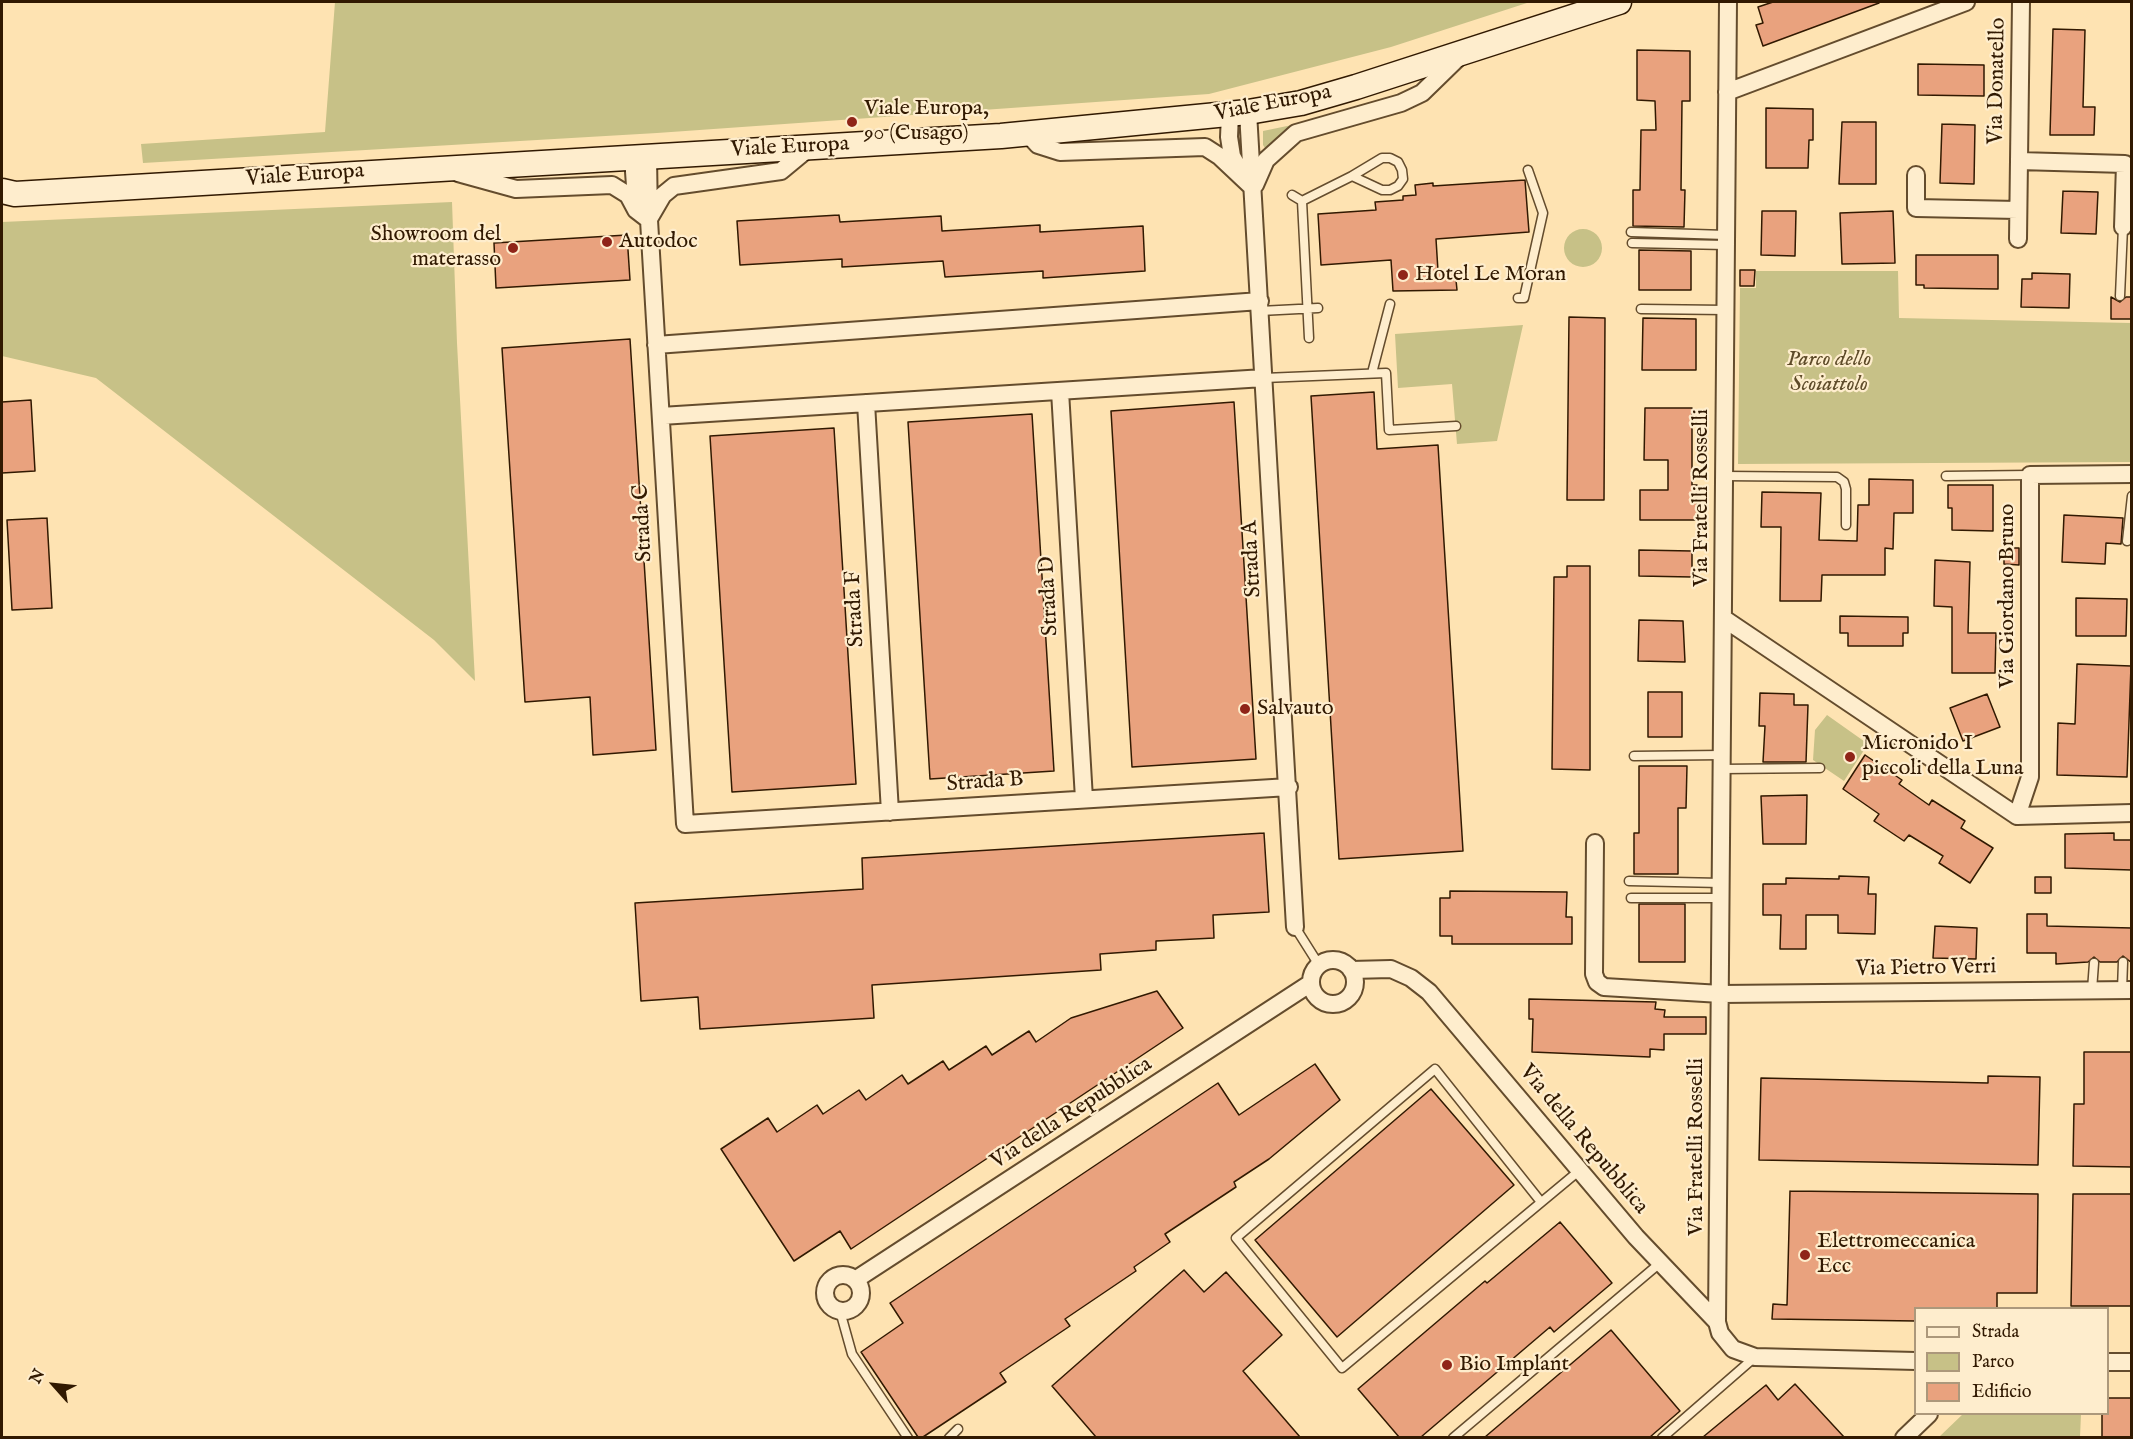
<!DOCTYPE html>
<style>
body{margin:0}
#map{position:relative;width:2133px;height:1439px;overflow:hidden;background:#fee3b2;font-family:"IM FELL English",serif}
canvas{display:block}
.frame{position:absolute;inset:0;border:3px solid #311901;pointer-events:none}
.legend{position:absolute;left:1914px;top:1307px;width:195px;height:108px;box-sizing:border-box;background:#feedcd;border:2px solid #ac987b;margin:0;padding:8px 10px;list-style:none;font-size:18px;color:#311901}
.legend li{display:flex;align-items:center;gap:12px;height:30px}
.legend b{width:30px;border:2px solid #ac987b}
.north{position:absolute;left:24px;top:1355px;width:60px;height:60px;-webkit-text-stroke:4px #feedcd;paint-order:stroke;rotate:297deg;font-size:16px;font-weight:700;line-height:24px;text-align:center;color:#311901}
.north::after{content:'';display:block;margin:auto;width:21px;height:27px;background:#311901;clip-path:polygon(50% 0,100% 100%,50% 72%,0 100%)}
</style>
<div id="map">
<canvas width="2133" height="1439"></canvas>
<div class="frame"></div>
<ul class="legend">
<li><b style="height:8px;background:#feedcd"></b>Strada</li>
<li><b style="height:16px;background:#c7c187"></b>Parco</li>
<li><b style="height:16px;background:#e9a27e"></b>Edificio</li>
</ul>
<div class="north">N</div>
</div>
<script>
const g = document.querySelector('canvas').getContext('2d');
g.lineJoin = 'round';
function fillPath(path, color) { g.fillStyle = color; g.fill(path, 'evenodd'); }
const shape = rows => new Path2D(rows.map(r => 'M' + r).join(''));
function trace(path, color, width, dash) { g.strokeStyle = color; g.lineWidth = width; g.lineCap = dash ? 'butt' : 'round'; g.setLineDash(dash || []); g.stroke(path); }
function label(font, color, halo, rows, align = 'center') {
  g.font = font + ' "IM FELL English",serif'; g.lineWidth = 4.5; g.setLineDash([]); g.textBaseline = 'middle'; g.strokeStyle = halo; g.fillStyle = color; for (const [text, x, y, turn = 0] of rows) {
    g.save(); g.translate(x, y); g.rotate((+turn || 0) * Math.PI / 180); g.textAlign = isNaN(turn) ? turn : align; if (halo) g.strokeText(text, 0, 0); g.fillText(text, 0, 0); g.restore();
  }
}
fillPath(shape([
 [335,2,1530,2,1391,47,1209,94,657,133,143,163,141,144,325,132],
 [1292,125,1265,148,1263,145,1263,131],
 [452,202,457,343,475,681,434,640,96,378,2,356,2,222],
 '1564 248a19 19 0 1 1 38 0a19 19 0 1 1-38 0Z',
 [1756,271,1898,271,1899,318,2131,323,2131,462,1738,464,1740,288,1756,288],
 [1523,325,1497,441,1457,444,1452,384,1398,388,1395,334],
 [1827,715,1868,744,1844,781,1813,760,1815,730],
 [1963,1414,2081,1414,2080,1437,1939,1437]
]), '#c7c187');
const building = shape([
 [1773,2,1878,2,1879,3,1763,46,1756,25,1763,23,1758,7,1773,2],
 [2053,29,2085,30,2083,107,2095,107,2094,135,2050,135,2053,29],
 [1637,50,1690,51,1690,101,1682,101,1681,190,1685,190,1684,227,1633,226,1633,190,1640,190,1641,130,1656,130,1655,101,1637,100,1637,50],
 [1918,64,1984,65,1984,96,1918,95,1918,64],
 [1766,108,1813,109,1813,140,1809,140,1808,168,1766,168,1766,108],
 [1842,122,1876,122,1876,184,1839,184,1842,122],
 [1942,124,1975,125,1974,184,1940,183,1942,124],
 [1525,180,1529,232,1436,239,1438,271,1455,270,1457,290,1393,291,1391,260,1321,265,1318,214,1376,210,1375,202,1403,200,1403,196,1416,195,1415,185,1433,183,1433,186,1525,180],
 [2063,191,2098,192,2096,234,2061,233,2063,191],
 [1762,211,1796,211,1795,256,1761,255,1762,211],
 [1893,211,1895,263,1842,264,1840,213,1893,211],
 [839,215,840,222,941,216,942,231,1040,225,1040,232,1143,226,1145,271,1043,278,1043,271,945,277,943,261,842,267,842,259,740,265,737,221,839,215],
 [627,235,630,280,496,288,494,243,627,235],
 [1639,250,1691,251,1691,290,1639,290,1639,250],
 [1916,255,1998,255,1998,289,1924,288,1924,285,1916,285,1916,255],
 [1740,270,1755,270,1754,286,1740,286,1740,270],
 [2032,273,2070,274,2069,308,2021,307,2022,279,2032,279,2032,273],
 [2111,297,2120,302,2126,297,2132,297,2132,319,2111,319,2111,297],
 [1569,317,1605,318,1604,500,1567,500,1569,317],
 [1643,318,1696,319,1696,370,1642,370,1643,318],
 [630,339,656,750,593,755,590,697,525,702,502,348,630,339],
 [1374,392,1377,449,1438,445,1463,851,1339,859,1311,396,1374,392],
 [31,400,35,471,2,473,2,402,31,400],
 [1234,402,1256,759,1132,767,1111,411,1234,402],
 [1645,408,1692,408,1692,485,1697,485,1697,520,1640,520,1640,490,1668,490,1668,460,1644,460,1645,408],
 [1032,414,1054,771,930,779,908,422,1032,414],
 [834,428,856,784,732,792,710,436,834,428],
 [1869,479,1913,480,1913,513,1894,513,1893,549,1885,548,1885,575,1822,575,1821,601,1780,601,1781,527,1761,527,1762,492,1821,493,1819,540,1857,541,1858,505,1869,505,1869,479],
 [1948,485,1993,485,1993,531,1952,530,1952,508,1948,508,1948,485],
 [2064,515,2123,518,2121,544,2106,543,2105,564,2062,562,2064,515],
 [47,518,52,608,12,610,7,520,47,518],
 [2004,548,2019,548,2019,565,2004,564,2004,548],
 [1639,550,1692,551,1692,577,1639,576,1639,550],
 [1935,560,1970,562,1968,633,1996,633,1995,673,1952,673,1952,607,1934,606,1935,560],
 [1567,566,1590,566,1590,770,1552,769,1554,577,1567,577,1567,566],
 [2076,598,2127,599,2126,636,2076,636,2076,598],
 [1840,616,1908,617,1908,633,1903,633,1903,646,1848,646,1848,633,1840,633,1840,616],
 [1639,620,1683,621,1685,662,1638,661,1639,620],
 [2077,664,2131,666,2127,777,2057,775,2058,723,2075,724,2077,664],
 [1648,692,1682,692,1682,737,1648,737,1648,692],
 [1760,693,1794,694,1794,705,1808,705,1806,762,1763,762,1765,726,1759,726,1760,693],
 [1987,694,2000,727,1963,741,1950,708,1987,694],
 [1865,755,1902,780,1899,784,1929,805,1932,800,1965,821,1961,828,1993,848,1970,883,1939,863,1943,856,1909,835,1904,841,1874,821,1879,814,1843,789,1865,755],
 [1639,766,1687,766,1686,808,1678,808,1678,874,1634,874,1634,833,1639,833,1639,766],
 [1807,795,1806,844,1763,844,1761,796,1807,795],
 [1264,833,1269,912,1213,915,1214,938,1156,941,1156,950,1100,954,1101,970,872,985,874,1018,700,1029,698,997,641,1001,635,903,863,889,862,858,1264,833],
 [2114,833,2114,840,2132,840,2132,870,2065,868,2065,834,2114,833],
 [1839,876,1869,877,1868,894,1876,894,1875,934,1838,933,1838,915,1806,915,1806,949,1780,949,1781,915,1763,915,1763,884,1786,884,1786,878,1839,879,1839,876],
 [2035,877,2051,877,2051,893,2035,893,2035,877],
 [1450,891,1567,892,1566,917,1572,917,1572,944,1452,944,1452,936,1440,936,1440,898,1450,898,1450,891],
 [1639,904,1685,904,1685,962,1639,962,1639,904],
 [2027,914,2047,914,2047,926,2132,928,2132,963,2123,956,2117,962,2100,962,2094,957,2088,962,2056,964,2056,953,2027,953,2027,914],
 [1935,926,1977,928,1976,959,1933,958,1935,926],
 [1157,991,1183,1028,851,1249,840,1231,794,1261,721,1149,768,1118,777,1132,817,1105,823,1114,859,1090,866,1100,902,1075,908,1084,943,1061,949,1070,986,1046,992,1055,1029,1031,1036,1042,1071,1018,1157,991],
 [1529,999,1656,1002,1655,1009,1665,1010,1664,1017,1706,1017,1706,1034,1664,1034,1664,1050,1650,1049,1650,1057,1532,1052,1533,1019,1529,1019,1529,999],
 [2084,1052,2132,1052,2132,1167,2073,1166,2074,1104,2084,1104,2084,1052],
 [1315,1064,1340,1100,1269,1159,1234,1182,1236,1187,1165,1234,1170,1242,1134,1267,1136,1271,1065,1319,1070,1326,1000,1373,1006,1382,923,1437,918,1437,861,1352,903,1323,890,1303,1218,1083,1239,1115,1315,1064],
 [1988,1076,2040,1077,2038,1165,1759,1160,1761,1078,1988,1083,1988,1076],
 [1431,1089,1514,1185,1337,1337,1255,1240,1431,1089],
 [1790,1191,2038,1194,2037,1293,1997,1293,1997,1308,1916,1308,1916,1321,1772,1319,1773,1304,1787,1305,1790,1191],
 [2073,1194,2132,1194,2132,1306,2071,1306,2073,1194],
 [1560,1222,1612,1283,1554,1332,1550,1327,1421,1437,1399,1437,1358,1389,1485,1281,1487,1283,1560,1222],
 [1184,1270,1204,1292,1226,1272,1282,1335,1243,1371,1300,1437,1096,1437,1052,1386,1184,1270],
 [1611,1330,1680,1411,1650,1437,1485,1437,1611,1330],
 [1795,1384,1844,1437,1703,1437,1766,1385,1778,1400,1795,1384],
 [2108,1398,2132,1398,2132,1437,2102,1437,2102,1413,2108,1413,2108,1398]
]);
fillPath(building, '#e9a27e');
trace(building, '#311901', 1.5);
const lane = shape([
 [1292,195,1302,201],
 [1302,201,1352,176,1382,190,1390,190,1398,186,1403,179,1402,170,1398,162,1390,158,1382,158,1352,176],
 [1302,201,1309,338],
 [1631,232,1726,235],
 [1632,243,1726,245],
 [2120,296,2123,227],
 [1518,298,1524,298,1543,213,1528,170],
 [1641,309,1726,310],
 [1260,311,1318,308],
 [1372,373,1390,304],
 [1264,378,1386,373,1389,430,1456,426],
 [1724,476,1837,477,1844,482,1846,489,1846,525],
 [1946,476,2030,475],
 [2127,541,2132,496],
 [1634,756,1722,755],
 [1722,769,1820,768],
 [1629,881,1721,883],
 [1631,898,1721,898],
 [1295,927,1319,965],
 [2092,990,2094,963],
 [2122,990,2123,962],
 [1541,1202,1435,1069,1236,1238,1342,1368,1580,1170],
 [840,1311,852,1354,908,1438],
 [949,1438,958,1429],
 [1453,1438,1660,1263],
 [1662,1438,1755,1357]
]);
const street = shape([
 [1728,2,1717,1322,1720,1333,1733,1349,1755,1357,1916,1361],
 [1727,92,1966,2],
 [1248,112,1295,927],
 [1230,114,1229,137,1232,156,1240,171],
 [1027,133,1038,145,1060,152,1205,147,1219,156,1253,188],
 [648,156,649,220,685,824,1289,787],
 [633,157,635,186,641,206],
 [2019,161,2125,164,2123,227],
 [458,173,516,189,612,185,628,195,636,210,649,220],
 [1916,175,1916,208,2018,210],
 [1255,185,1266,160,1296,133,1401,103,1422,93,1460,56],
 [649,219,663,195,674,186,781,171,810,147],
 [2018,239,2021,2],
 [656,345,1260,301],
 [1060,391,1084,799],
 [866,403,890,812],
 [661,416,1264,378],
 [1723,618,2017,816,2132,813],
 [2017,816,2030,777,2030,475,2132,474],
 [1595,843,1594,974,1597,982,1604,987,1721,994,2132,990],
 '1311 982a22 22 0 1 1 44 0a22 22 0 1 1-44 0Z',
 [1351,970,1391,969,1411,978,1429,992,1636,1237,1717,1322],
 '825 1293a18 18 0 1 1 36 0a18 18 0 1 1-36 0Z',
 [855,1280,1311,983],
 [2108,1362,2132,1362],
 [1904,1438,1929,1414]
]);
const secondary = shape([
 [2,191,15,194,1001,136,1248,112,1301,103,1356,87,1619,2]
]);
trace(lane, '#644c2d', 11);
trace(street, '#644c2d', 20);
trace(secondary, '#311901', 27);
trace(lane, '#feedcd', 8);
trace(street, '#feedcd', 16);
trace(secondary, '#feedcd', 24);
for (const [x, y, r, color] of [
 [852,122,6,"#8f2418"],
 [607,242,6,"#8f2418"],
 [513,248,6,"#8f2418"],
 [1403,275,6,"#8f2418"],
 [1245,709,6,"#8f2418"],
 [1850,757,6,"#8f2418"],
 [1805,1255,6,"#8f2418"],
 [1447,1365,6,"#8f2418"]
]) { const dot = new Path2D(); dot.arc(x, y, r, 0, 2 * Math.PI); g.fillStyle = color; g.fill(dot); trace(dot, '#feedcd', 2); }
label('22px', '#311901', '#feedcd', [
 ["Via Donatello",1998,81,-89],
 ["Viale Europa",1273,104,-11],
 ["Viale Europa",790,148,-3],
 ["Viale Europa",305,176,-4],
 ["Via Fratelli Rosselli",1702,498,-90],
 ["Strada C",644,523,-93],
 ["Strada A",1253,559,-93],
 ["Strada D",1050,596,-93],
 ["Via Giordano Bruno",2008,596,-90],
 ["Strada F",856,609,-93],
 ["Strada B",985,783,-4],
 ["Via Pietro Verri",1926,969,-1],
 ["Via della Repubblica",1072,1114,-33],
 ["Via della Repubblica",1583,1140,50],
 ["Via Fratelli Rosselli",1697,1147,-90]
]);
label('22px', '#311901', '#feedcd', [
 ["Viale Europa,",864,109],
 ["90 (Cusago)",864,134],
 ["Showroom del",501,235,"right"],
 ["materasso",501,260,"right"],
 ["Autodoc",619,242],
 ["Hotel Le Moran",1415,275],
 ["Salvauto",1257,709],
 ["Micronido I",1862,744],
 ["piccoli della Luna",1862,769],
 ["Elettromeccanica",1817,1242],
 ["Ecc",1817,1267],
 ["Bio Implant",1459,1365]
], 'left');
label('italic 22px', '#5e4b29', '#feedcd', [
 ["Parco dello",1829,360],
 ["Scoiattolo",1829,385]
]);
</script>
